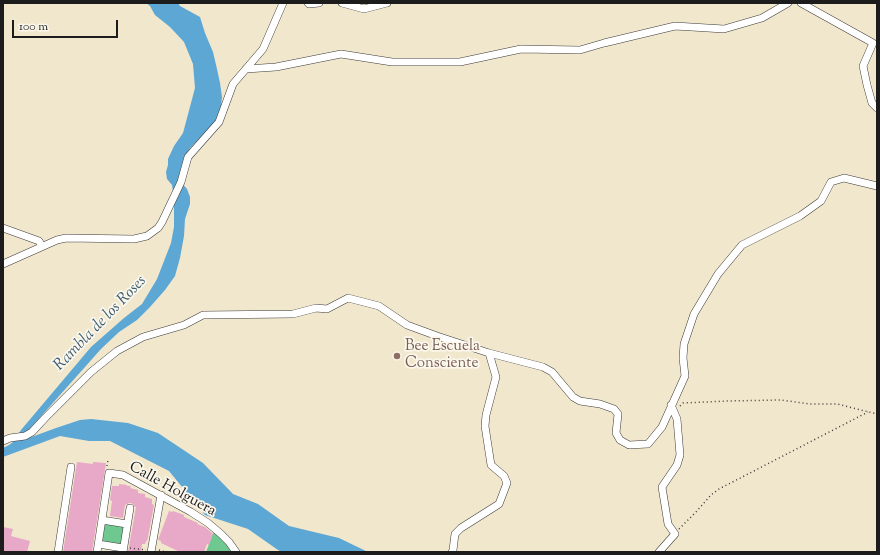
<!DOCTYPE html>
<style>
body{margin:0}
#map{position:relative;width:880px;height:555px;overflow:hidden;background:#f1e7cd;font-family:"Sorts Mill Goudy",serif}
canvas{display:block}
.frame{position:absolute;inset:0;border:4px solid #1c1c1c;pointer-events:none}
.scale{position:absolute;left:12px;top:20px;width:106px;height:18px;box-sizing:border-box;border:2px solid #1c1c1c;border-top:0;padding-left:5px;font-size:12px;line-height:14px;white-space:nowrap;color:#1c1c1c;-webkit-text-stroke:3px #fbf7ec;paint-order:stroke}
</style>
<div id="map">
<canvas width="880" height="555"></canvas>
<div class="frame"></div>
<div class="scale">100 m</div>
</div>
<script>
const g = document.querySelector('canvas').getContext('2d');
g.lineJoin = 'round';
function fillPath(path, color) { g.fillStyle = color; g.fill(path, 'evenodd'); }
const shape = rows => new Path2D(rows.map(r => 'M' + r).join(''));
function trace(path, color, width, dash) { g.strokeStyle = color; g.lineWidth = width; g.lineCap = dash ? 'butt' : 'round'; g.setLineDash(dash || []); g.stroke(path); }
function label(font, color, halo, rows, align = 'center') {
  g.font = font + ' "Sorts Mill Goudy",serif'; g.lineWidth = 3.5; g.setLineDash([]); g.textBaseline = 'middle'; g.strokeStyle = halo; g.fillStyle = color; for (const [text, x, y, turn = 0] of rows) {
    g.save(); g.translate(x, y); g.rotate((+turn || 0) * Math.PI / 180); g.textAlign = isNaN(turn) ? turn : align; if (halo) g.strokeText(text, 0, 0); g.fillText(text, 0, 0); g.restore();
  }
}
fillPath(shape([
 [102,520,127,524,123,548,98,544],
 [215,528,236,552,206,552]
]), '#6fc88f');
fillPath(shape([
 [146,3,178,3,180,6,200,17,205,33,213,52,217,69,220,83,222,97,221,107,217,120,211,127,190,148,186,156,181,182,187,189,190,197,190,204,185,219,184,236,180,258,175,276,165,290,150,307,137,320,119,332,101,349,27,432,26,439,56,428,80,420,91,419,128,423,158,433,203,463,233,494,258,504,289,526,339,538,368,552,282,552,278,550,248,529,205,515,169,471,110,441,89,441,60,436,3,457,3,448,9,445,13,442,21,430,91,347,124,318,142,304,157,279,171,243,174,227,174,198,172,185,167,179,166,172,168,165,168,159,174,146,183,133,195,88,193,64,184,42,170,27,155,15,150,6]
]), '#5da7d5');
fillPath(shape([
 [77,462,93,464,93,462,106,463,92,552,63,552],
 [119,484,127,485,127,486,131,486,130,488,138,490,138,493,145,494,145,497,152,499,152,504,154,505,148,537,147,541,146,541,145,544,142,544,141,552,128,552,136,507,135,507,133,504,131,503,129,503,125,505,123,518,110,516,112,501,110,500,112,486,119,486],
 [169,511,172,512,173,511,184,515,184,517,198,523,197,524,205,527,213,534,209,545,207,544,204,552,180,552,161,543,161,541,158,540],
 [3,527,13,529,11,536,30,541,27,552,3,552]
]), '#e8a8c8');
const street = shape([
 [308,3,309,4,319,3],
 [342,3,364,9,387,3],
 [801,3,873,43,863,66,867,85,872,103,877,108],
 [246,69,276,67,341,54,392,62,460,62,521,49,580,50,604,43,675,26,724,29,762,18,788,3],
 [3,228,39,241,42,246],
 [3,264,57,240,66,238,134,239,147,236,158,228,162,222,181,182,188,157,219,122,233,84,263,49,283,3],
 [3,441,10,438,25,436,32,432,45,418,91,372,117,351,143,337,184,325,203,315,293,314,316,308,327,309,348,298,379,306,407,325,437,336,489,353,543,367,552,372,573,397,580,401,600,404,614,409,618,414,616,433,620,440,629,445,648,444,662,427,685,376,683,358,684,344,694,314,718,274,742,245,800,216,821,201,831,182,844,178,877,186],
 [102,520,127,524],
 [98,544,123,548],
 [58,552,71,467],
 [97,552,109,473,123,475,191,512,208,523,221,534,229,542,236,552],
 [123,552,130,508],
 [151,552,161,495],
 [452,552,453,550,455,534,461,528,499,504,507,483,504,476,491,465,485,426,486,415,496,377,489,353],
 [659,552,675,534,668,524,662,487,677,465,680,455,677,419,671,405]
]);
trace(street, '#3c3a37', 8);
trace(shape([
 [680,406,683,403,727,401,781,400,810,404,837,404,877,414],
 [107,466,108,460],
 [679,529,696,512,711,495,719,489,868,412],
 [130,548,146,550],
 [159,550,165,552]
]), '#3c3a37', 1.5, [1, 3]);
trace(street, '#fff', 7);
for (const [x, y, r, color] of [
 [397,356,4,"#8d6e63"]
]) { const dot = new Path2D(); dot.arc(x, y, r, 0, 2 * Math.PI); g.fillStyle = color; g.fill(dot); trace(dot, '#fbf7ec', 1.5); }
label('15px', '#785e54', '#fbf7ec', [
 ["Bee Escuela",405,347],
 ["Consciente",405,364]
], 'left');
label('15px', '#1c1c1c', '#fbf7ec', [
 ["Calle Holguera",172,490,29]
]);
label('italic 16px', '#395b6f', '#fbf7ec', [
 ["Rambla de los Roses",101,324,-46]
]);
</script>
